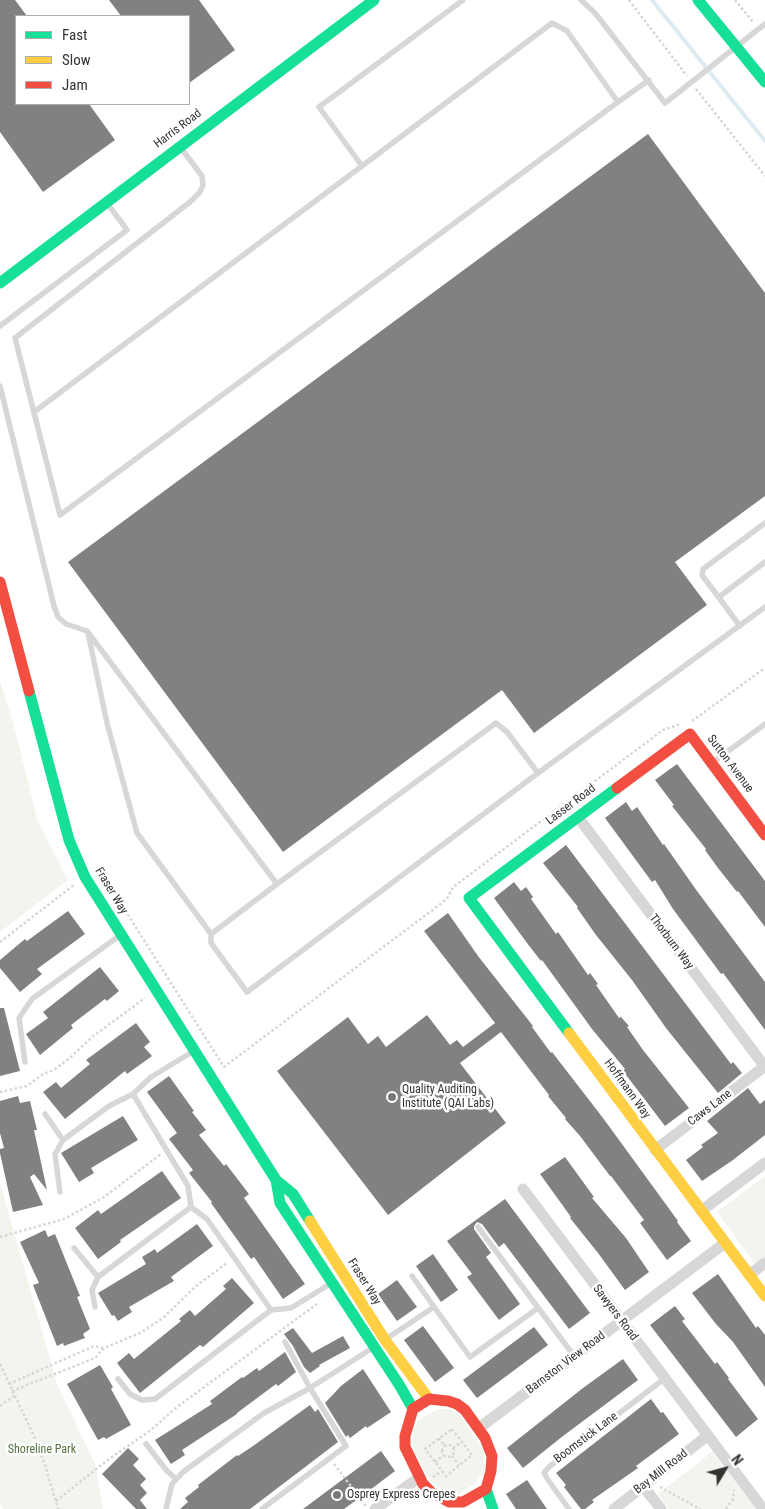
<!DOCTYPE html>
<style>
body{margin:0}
#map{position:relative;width:765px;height:1509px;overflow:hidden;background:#fff;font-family:"Roboto Condensed",sans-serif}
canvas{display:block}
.legend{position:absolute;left:15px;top:15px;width:175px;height:90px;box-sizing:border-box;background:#fff;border:1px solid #adadad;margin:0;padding:6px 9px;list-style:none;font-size:15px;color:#333}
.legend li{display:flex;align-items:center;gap:10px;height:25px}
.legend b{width:25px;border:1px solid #adadad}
.north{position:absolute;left:700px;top:1444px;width:50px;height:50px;-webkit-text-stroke:4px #fff;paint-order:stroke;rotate:53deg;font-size:14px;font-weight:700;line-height:20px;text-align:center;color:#333}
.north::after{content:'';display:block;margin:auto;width:18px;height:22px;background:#333;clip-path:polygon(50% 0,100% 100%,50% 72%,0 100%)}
</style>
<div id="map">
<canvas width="765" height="1509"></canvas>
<ul class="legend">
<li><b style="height:6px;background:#16e098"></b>Fast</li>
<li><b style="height:6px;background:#ffcf43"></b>Slow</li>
<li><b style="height:6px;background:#f24e42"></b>Jam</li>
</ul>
<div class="north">N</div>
</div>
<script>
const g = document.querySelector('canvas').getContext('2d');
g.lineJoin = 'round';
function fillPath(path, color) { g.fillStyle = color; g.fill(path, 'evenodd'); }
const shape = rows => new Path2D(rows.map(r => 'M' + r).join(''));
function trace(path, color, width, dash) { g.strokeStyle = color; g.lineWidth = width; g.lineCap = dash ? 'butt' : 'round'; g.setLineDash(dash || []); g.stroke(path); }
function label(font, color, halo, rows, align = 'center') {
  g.font = font + ' "Roboto Condensed",sans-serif'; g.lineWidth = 5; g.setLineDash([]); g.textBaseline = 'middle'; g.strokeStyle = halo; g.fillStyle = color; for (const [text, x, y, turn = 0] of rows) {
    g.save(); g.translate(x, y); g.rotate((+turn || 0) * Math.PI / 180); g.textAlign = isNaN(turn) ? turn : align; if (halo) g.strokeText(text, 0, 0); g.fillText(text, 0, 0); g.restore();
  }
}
fillPath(shape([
 [0,681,14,726,37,819,68,880,0,932],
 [765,1176,765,1259,756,1265,717,1212],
 [0,1183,57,1384,95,1464,103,1509,3,1509,0,1502],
 [438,1409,450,1409,459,1414,478,1441,484,1452,485,1471,473,1485,459,1494,452,1495,433,1484,414,1453,412,1440,414,1429,418,1421],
 [712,1452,756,1509,669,1509,658,1494]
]), '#f1f5ed');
trace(shape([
 [652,0,765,141]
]), '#ddebf3', 4);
fillPath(shape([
 [0,0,15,0,27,16,16,16,16,104,89,104,115,140,43,192,0,132],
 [109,0,199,0,235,50,189,83,189,16,121,16],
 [648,134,765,293,765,496,675,562,707,605,534,733,502,690,283,852,68,562],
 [677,764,765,881,765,927,738,891,737,892,718,868,705,850,706,849,672,806,674,805,655,780],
 [626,802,632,811,637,807,663,845,664,844,697,891,765,982,765,1030,723,973,721,974,673,909,655,880,652,882,605,818],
 [566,845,731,1064,733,1062,742,1073,718,1093,666,1028,632,980,596,935,577,908,578,907,543,863],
 [514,882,521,891,526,887,533,897,531,899,556,934,558,932,588,975,590,973,598,984,596,985,619,1018,621,1017,629,1026,627,1027,643,1050,689,1108,665,1126,623,1071,625,1069,592,1029,542,960,541,961,527,943,494,898],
 [68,911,85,934,37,969,42,974,20,992,0,968,0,960,25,939,27,941],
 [448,913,478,956,533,1026,532,1027,551,1053,552,1052,603,1118,678,1221,677,1222,691,1241,667,1260,640,1223,644,1220,611,1176,610,1176,580,1136,565,1119,566,1118,548,1096,549,1095,501,1032,460,1063,506,1123,388,1215,277,1071,348,1017,368,1044,378,1036,386,1047,427,1015,450,1045,457,1040,463,1047,495,1023,424,931],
 [100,967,119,991,107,1001,105,999,71,1025,73,1028,40,1055,26,1034,48,1018,43,1012],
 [0,1008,4,1008,20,1071,0,1076],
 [136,1023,150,1042,144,1047,152,1056,127,1074,125,1071,65,1119,43,1092,56,1082,61,1088,90,1064,86,1060],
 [169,1076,194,1111,192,1112,206,1130,199,1135,224,1166,226,1164,249,1194,244,1198,305,1284,283,1299,254,1257,251,1259,211,1203,212,1202,189,1173,193,1170,169,1139,177,1133,147,1092],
 [748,1088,760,1104,765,1100,765,1135,733,1160,702,1181,686,1160,703,1147,701,1145,718,1133,707,1121],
 [18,1096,20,1103,30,1101,37,1130,34,1130,47,1190,34,1174,30,1177,43,1205,13,1212,0,1153,0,1149,4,1148,0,1133,0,1101],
 [123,1116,138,1140,91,1168,94,1173,79,1182,61,1153],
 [565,1157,594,1197,592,1198,626,1238,649,1272,625,1290,598,1253,570,1218,571,1217,540,1174],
 [162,1171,181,1198,120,1240,121,1242,98,1259,75,1228,98,1210,101,1214],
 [505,1199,590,1313,569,1329,504,1243,499,1247,482,1224,477,1222,474,1226,474,1229,491,1253,486,1257,520,1304,499,1320,467,1277,472,1274,447,1241],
 [197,1224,213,1246,171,1277,174,1281,129,1307,132,1312,118,1321,114,1315,112,1316,98,1293,146,1264,142,1257,155,1249,157,1253],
 [45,1230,48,1237,55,1234,80,1296,77,1297,90,1329,83,1334,85,1338,64,1346,63,1343,57,1346,33,1285,39,1283,20,1242],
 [433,1254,458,1290,441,1302,416,1266],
 [718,1274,756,1328,758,1326,765,1335,765,1387,733,1342,716,1324,692,1293],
 [232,1278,254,1303,203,1347,200,1345,140,1393,117,1363,129,1353,134,1359,181,1321,179,1319,190,1310,195,1316,226,1289,223,1286],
 [397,1280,417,1307,397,1321,378,1294],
 [675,1306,685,1319,682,1321,715,1364,717,1362,729,1378,728,1379,758,1419,736,1437,650,1325],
 [423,1326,454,1368,435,1382,404,1340],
 [534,1327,548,1345,477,1398,463,1380],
 [293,1328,312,1353,343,1336,350,1348,319,1365,320,1366,310,1373,304,1367,293,1346,284,1334],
 [285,1352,296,1372,278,1386,276,1384,237,1413,237,1414,182,1450,185,1455,171,1464,155,1440,212,1404,210,1401,242,1377,243,1378,257,1368,259,1371],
 [623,1359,638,1380,563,1436,523,1468,507,1448,583,1388],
 [100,1365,113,1387,111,1389,131,1425,106,1439,104,1437,98,1440,67,1384],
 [363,1369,391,1412,367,1428,366,1426,350,1438,348,1435,346,1437,325,1403,341,1386],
 [651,1399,661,1413,663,1412,679,1434,636,1466,638,1468,592,1500,594,1502,585,1509,581,1509,564,1487,566,1485,556,1473],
 [310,1405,315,1412,318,1409,338,1442,250,1509,180,1509,188,1502,185,1498,199,1487,198,1485,237,1455,238,1456,253,1446],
 [128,1448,139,1459,133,1465,146,1479,140,1485,147,1493,140,1500,147,1509,136,1509,102,1474],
 [381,1451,395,1471,366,1493,344,1509,303,1509],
 [527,1480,547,1509,516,1509,506,1494]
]), '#818181');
trace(shape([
 [629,0,687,76],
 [735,0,753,22],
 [696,89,765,176],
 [692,721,765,668],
 [98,870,99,869,224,1067,447,899,453,887,663,730,680,724],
 [0,942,74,885],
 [0,1092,27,1086,43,1074,54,1070,70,1058,92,1037,145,998],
 [0,1237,64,1219,104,1197,161,1154],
 [0,1364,33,1434,45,1465,58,1509],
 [9,1384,94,1346,104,1348],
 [12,1391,95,1358,104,1348,140,1333,163,1318,196,1286,227,1263],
 [0,1406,14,1396],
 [452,1429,472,1455,446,1476,425,1449,452,1429],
 [439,1438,445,1446],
 '442 1451a6 6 0 1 1 12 0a6 6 0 1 1-12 0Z',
 [453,1448,461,1442],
 [452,1456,459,1465],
 [435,1462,444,1455],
 [334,1464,366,1506],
 [433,1477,442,1471],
 [660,1487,700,1509],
 [56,1501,109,1459,151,1430,177,1407,317,1304],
 [726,1509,733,1499,734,1490]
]), '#d6d6d6', 2.5, [2.5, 2.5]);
trace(shape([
 [463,0,319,107,362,166,552,23,567,31,618,102,649,80],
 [581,0,595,13,665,103,765,24],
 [181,148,202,176,203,185,200,192,190,202,15,338,60,515,618,102],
 [0,326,127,230,107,203],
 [0,386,54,606,58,617,66,624,87,631,277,884,496,723,507,732,538,773,765,607],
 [34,412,362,166],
 [719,597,765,562],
 [740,626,702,575,703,569,765,523],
 [88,633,107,723,137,833,211,934],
 [712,763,765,724],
 [277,884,211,934,211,943,247,992,538,773],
 [25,1062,19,1018,32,999,119,936],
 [133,1094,188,1186,191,1207,207,1219,271,1310],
 [45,1114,63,1140],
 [60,1192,55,1154,63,1140,109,1106,133,1094,151,1077,192,1052],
 [478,1227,574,1356],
 [74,1248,98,1277],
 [412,1276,470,1357,538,1308],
 [95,1307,92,1290,98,1277,191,1207],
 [386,1339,434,1307],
 [118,1379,130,1394,142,1400,155,1399,271,1310,291,1308,330,1284],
 [146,1444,167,1471,176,1479],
 [166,1509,172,1484,183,1472,264,1413,310,1388,374,1347],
 [262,1509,346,1446,310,1388,285,1342],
 [569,1509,548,1480,544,1473,549,1467,664,1379]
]), '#d7d7d7', 5.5);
trace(shape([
 [578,817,765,1067],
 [655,1150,765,1066],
 [523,1189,763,1509],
 [701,1211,765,1163],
 [749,1275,765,1263],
 [479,1428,725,1243],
 [643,1486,661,1509],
 [375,1509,420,1477],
 [614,1509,707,1436]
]), '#d7d7d7', 11);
trace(shape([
 [698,0,765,82],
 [0,283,374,0],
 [29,691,69,840,85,877,276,1180,293,1194,310,1221],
 [569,1033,469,898,617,788],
 [276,1180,280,1203,400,1386,413,1409],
 [486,1489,493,1509]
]), '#16e098', 11);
trace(shape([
 [569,1033,765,1296],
 [310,1221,385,1340,429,1399]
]), '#ffcf43', 11);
trace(shape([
 [0,582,29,691],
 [617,788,690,734,765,835],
 [429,1399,448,1401,457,1404,465,1410,485,1438,492,1456,491,1471,486,1489,463,1502,449,1502,431,1492,423,1484,405,1447,405,1436,413,1409,429,1399]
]), '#f24e42', 11);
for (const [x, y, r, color] of [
 [392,1097,5,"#7a7a7a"],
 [337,1495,5,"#7a7a7a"]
]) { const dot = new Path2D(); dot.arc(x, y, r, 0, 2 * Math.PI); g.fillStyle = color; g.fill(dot); trace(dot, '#fff', 2); }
label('12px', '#333', '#fff', [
 ["Harris Road",178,129,-37],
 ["Sutton Avenue",730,764,53],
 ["Lasser Road",571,805,-37],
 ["Fraser Way",111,891,59],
 ["Thorburn Way",671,942,53],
 ["Hoffmann Way",627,1089,54],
 ["Caws Lane",710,1108,-37],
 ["Fraser Way",364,1282,58],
 ["Sawyers Road",615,1313,53],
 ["Barnston View Road",566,1363,-37],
 ["Boomstick Lane",586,1438,-37],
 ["Bay Mill Road",661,1472,-38]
]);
label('12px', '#333', '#fff', [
 ["Quality Auditing",402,1090],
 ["Institute (QAI Labs)",402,1104],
 ["Osprey Express Crepes",347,1495]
], 'left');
label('12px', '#56703f', '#fff', [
 ["Shoreline Park",42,1450]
]);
</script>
